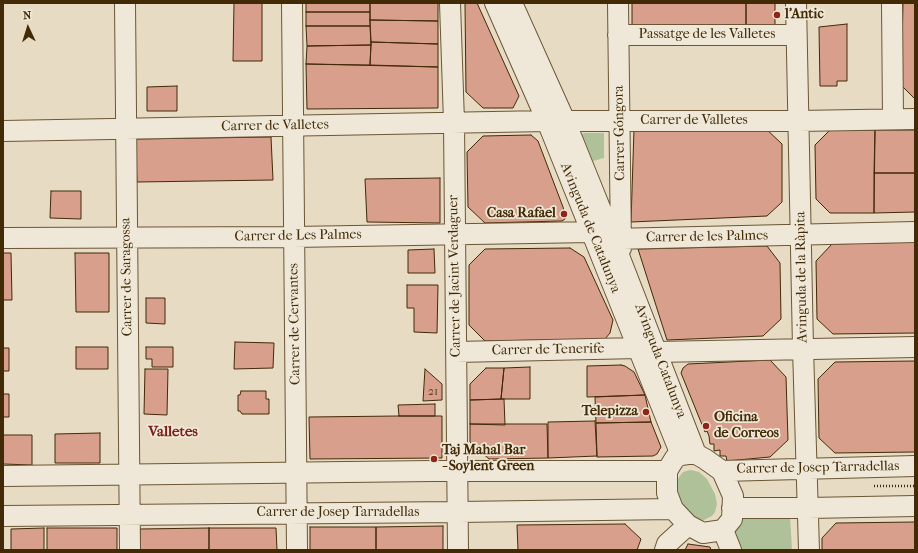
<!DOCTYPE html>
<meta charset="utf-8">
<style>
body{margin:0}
#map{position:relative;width:918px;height:553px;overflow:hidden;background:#e7dbc3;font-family:"IM FELL French Canon",serif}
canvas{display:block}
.frame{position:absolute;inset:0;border:4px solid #422a06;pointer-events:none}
.north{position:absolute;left:8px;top:8px;width:40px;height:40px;-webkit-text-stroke:3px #efe8d8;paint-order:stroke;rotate:356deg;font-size:11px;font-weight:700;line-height:16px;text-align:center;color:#422a06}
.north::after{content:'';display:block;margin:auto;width:14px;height:18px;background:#422a06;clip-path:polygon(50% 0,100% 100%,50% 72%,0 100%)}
</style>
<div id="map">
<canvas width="918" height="553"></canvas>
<div class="frame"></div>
<div class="north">N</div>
</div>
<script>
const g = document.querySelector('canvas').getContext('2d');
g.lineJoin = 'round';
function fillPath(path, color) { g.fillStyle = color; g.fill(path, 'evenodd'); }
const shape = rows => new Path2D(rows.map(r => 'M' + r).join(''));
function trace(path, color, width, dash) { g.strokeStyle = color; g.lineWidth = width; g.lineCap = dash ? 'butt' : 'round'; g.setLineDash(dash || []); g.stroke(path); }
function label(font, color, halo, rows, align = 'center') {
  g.font = font + ' "IM FELL French Canon",serif'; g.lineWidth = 3.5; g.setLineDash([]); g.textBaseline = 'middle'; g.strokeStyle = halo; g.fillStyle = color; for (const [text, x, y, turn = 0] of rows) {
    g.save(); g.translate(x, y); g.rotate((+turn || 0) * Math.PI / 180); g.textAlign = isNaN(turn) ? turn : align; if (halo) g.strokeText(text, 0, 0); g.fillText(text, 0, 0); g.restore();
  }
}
fillPath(shape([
 [584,133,604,133,604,158,593,161,582,134],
 [690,470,699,472,707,479,715,494,717,504,715,512,712,516,704,520,695,519,684,509,677,493,676,483,679,477,683,472],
 [743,514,790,516,792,550,737,550,730,534]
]), '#afc198');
const building = shape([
 [234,3,262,3,262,61,233,61,234,3],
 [306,3,370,3,370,12,306,12,306,3],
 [370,3,438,3,438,21,370,20,370,3],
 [465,3,477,3,519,96,513,108,483,108,466,92,465,3],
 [632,3,746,3,746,28,632,29,632,3],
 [746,3,775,3,775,27,746,28,746,3],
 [903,3,915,3,915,99,901,85,903,3],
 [306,12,370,12,370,26,306,26,306,12],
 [370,20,438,21,438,44,371,42,370,20],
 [847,24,847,81,837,81,837,86,820,86,819,27,847,24],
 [306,26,370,26,371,45,307,46,306,26],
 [371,42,438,44,438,67,370,65,371,42],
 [371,45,370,65,306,64,307,46,371,45],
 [306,64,438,67,438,108,307,109,306,64],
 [177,86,177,111,147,111,147,87,177,86],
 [764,127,782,144,782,202,767,216,631,222,634,129,764,127],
 [830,130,875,130,874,213,830,213,816,199,815,145,830,130],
 [875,130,915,130,915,173,874,173,875,130],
 [531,135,538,141,563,207,565,215,565,219,562,221,485,223,468,207,467,152,483,136,531,135],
 [271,137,273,180,137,182,135,139,271,137],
 [874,173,915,173,915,212,874,213,874,173],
 [440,178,440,223,367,222,365,179,440,178],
 [51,191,81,191,81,219,50,218,51,191],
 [915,242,915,333,833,334,817,319,816,261,832,244,915,242],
 [767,246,780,263,781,319,763,336,667,340,638,249,767,246],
 [570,248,584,257,613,320,610,333,605,339,485,341,469,325,469,265,485,249,570,248],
 [434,249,435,273,408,273,408,250,434,249],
 [3,253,11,253,12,300,3,300,3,253],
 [75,253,109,253,109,312,76,312,75,253],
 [407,285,438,285,437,333,414,332,414,308,407,308,407,285],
 [146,298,165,298,165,324,146,323,146,298],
 [235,342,274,343,273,368,234,369,235,342],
 [76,347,108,347,108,369,76,369,76,347],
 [146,347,173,347,173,367,152,367,152,359,146,359,146,347],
 [3,348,9,348,9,371,3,371,3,348],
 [770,360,786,377,788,440,770,457,727,461,726,456,720,456,720,450,714,451,714,444,710,444,709,436,707,431,705,432,681,373,683,368,688,364,770,360],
 [915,361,915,452,835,453,819,438,818,379,835,362,915,361],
 [621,365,625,366,634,372,645,395,587,397,587,366,621,365],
 [530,367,530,399,501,399,504,368,530,367],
 [486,368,504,368,501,399,470,400,470,384,486,368],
 [145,369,168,369,167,415,144,414,145,369],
 [425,369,442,384,442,400,423,401,425,369],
 [241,391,266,391,266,399,269,399,269,414,242,414,240,411,238,411,238,395,240,395,241,391],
 [3,394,9,394,9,417,3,417,3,394],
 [645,395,651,422,596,423,595,397,645,395],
 [504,399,505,425,470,424,470,400,504,399],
 [435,404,435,416,399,416,398,405,435,404],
 [399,416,442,416,442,458,310,459,309,417,399,416],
 [595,421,597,456,548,458,548,422,595,421],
 [651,422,661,447,657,454,653,456,597,457,596,423,651,422],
 [470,424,547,424,548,458,489,459,470,442,470,424],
 [100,433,100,463,55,463,55,434,100,433],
 [3,435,32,435,32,465,3,464,3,435],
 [915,522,915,550,822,550,822,538,836,523,915,522],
 [625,524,641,539,637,550,518,550,517,525,625,524],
 [443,526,443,550,376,550,376,527,443,526],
 [310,527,376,527,376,550,310,550,310,527],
 [44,528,44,550,11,550,11,529,44,528],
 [47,528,117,528,117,550,47,550,47,528],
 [209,528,209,550,140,550,140,529,209,528],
 [209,528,276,528,277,550,209,550,209,528],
 [688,544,710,547,711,550,685,550,688,544]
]);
fillPath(building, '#d89f8d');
trace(building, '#422a06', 1);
const minor = shape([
 [125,3,130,550],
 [292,3,297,550],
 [450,3,454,122,458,550],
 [495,3,547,121,681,455],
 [512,3,565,121,609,230,696,454],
 [618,3,621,248],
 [796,3,803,348,809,550],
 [892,3,893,119],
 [618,35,796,35],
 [565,121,799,121,915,119],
 [3,131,547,121],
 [3,238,294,237,592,232],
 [612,239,915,232],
 [456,352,639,348],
 [656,352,915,347],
 [688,454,696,454,705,459,722,471,733,496,732,519,723,530,703,533,688,525,673,509,667,493,667,471,675,458,681,455,688,454],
 [722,471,915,466],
 [3,476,433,471,667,471],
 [732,508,808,508,915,506],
 [3,516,458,512,673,509],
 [723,530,731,550],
 [665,550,667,544,688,525]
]);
trace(minor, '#6b5635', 22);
trace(shape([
 [874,486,915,486]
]), '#422a06', 2.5, [1, 2]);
trace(minor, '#efe8d8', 20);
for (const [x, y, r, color] of [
 [777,15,4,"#8f2418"],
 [564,214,4,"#8f2418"],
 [646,412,4,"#8f2418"],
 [706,426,4,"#8f2418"],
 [434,459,4,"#8f2418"]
]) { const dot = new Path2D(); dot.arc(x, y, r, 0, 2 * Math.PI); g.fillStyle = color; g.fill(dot); trace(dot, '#efe8d8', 1.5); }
label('12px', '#684728', null, [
 ["21",433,392]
]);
label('bold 14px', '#422a06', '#efe8d8', [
 ["l'Antic",785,15],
 ["Casa Rafael",556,214,"right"],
 ["Telepizza",638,412,"right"],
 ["Oficina",714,418],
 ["de Correos",714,434],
 ["Taj Mahal Bar",442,451],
 ["- Soylent Green",442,467]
], 'left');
label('14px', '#422a06', '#efe8d8', [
 ["Passatge de les Valletes",707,35],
 ["Carrer de Valletes",694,121],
 ["Carrer de Valletes",275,126,-1],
 ["Carrer Góngora",620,133,-91],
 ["Avinguda de Catalunya",590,228,68],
 ["Carrer de Les Palmes",298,236,-1],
 ["Carrer de les Palmes",707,237,-1],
 ["Carrer de Jacint Verdaguer",455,276,-91],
 ["Carrer de Saragossa",127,277,-91],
 ["Avinguda de la Ràpita",802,277,-91],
 ["Carrer de Cervantes",295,324,-91],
 ["Carrer de Tenerife",548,350,-1],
 ["Avinguda Catalunya",660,361,69],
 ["Carrer de Josep Tarradellas",818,468,-1],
 ["Carrer de Josep Tarradellas",338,513]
]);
label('bold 15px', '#7a1f14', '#efe8d8', [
 ["Valletes",173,432]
]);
</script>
